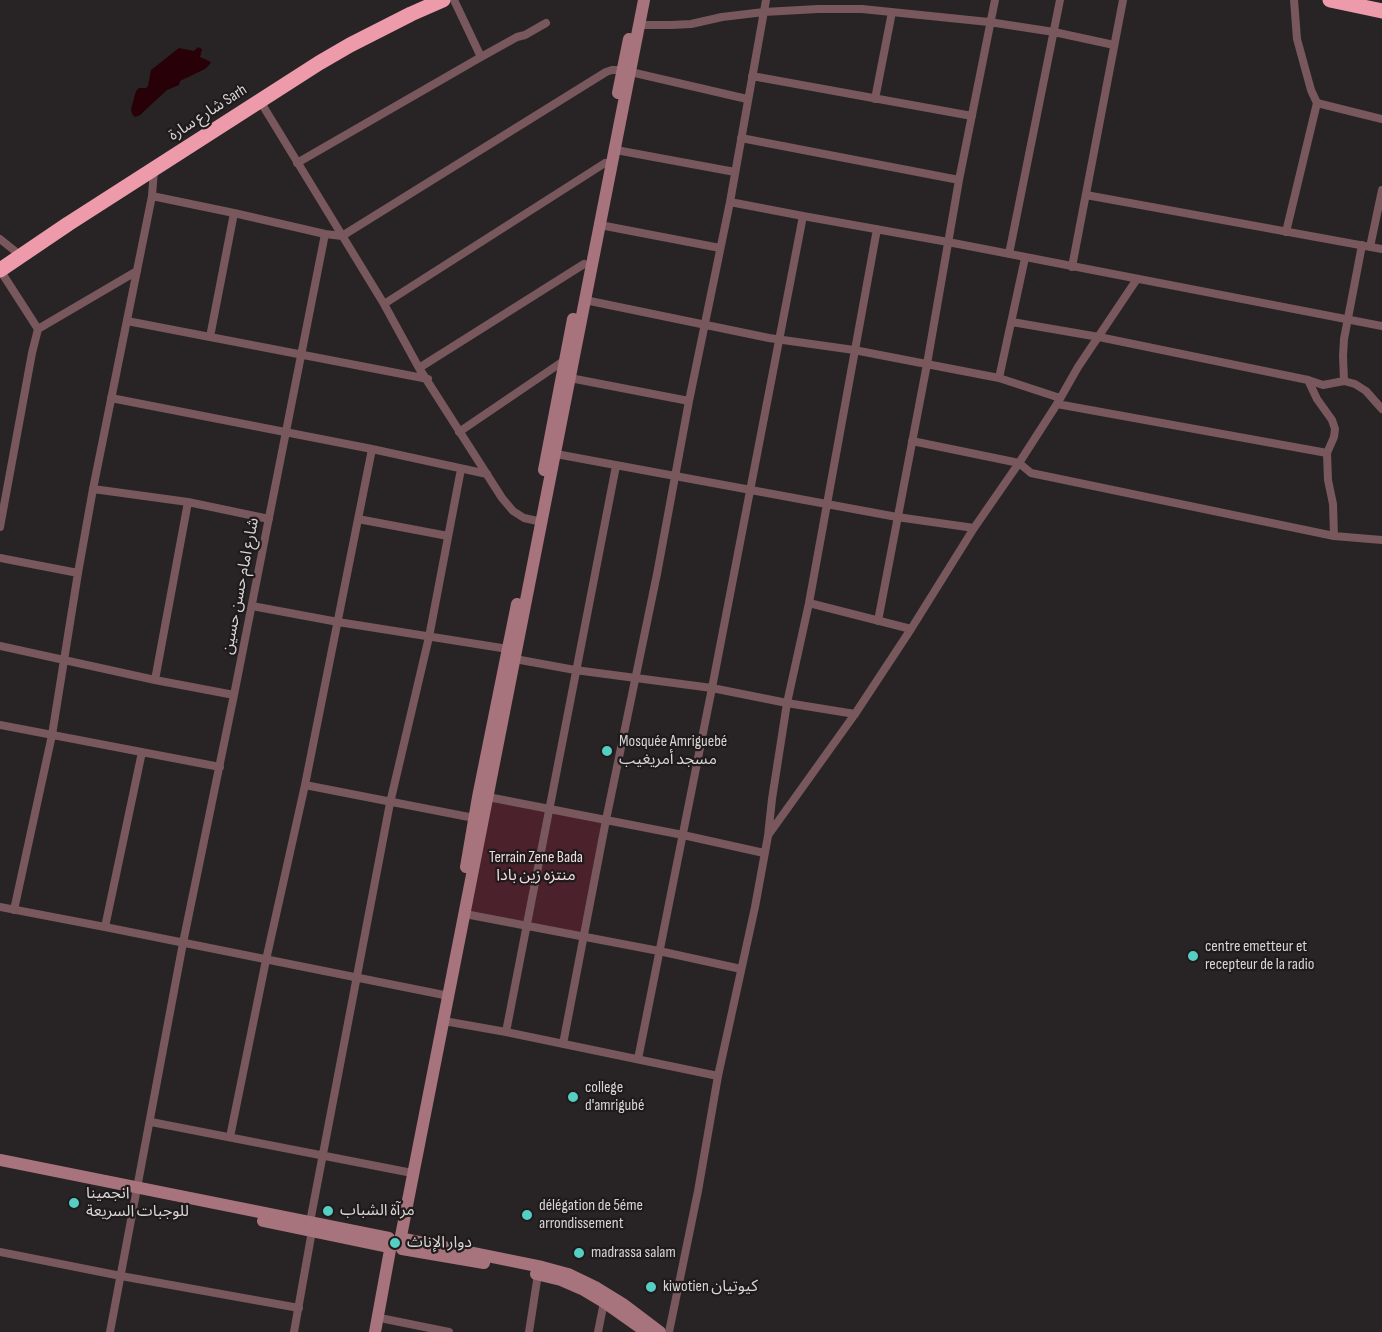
<!DOCTYPE html>
<meta charset="utf-8">
<style>
body{margin:0}
canvas{display:block;background:#282324}
</style>
<canvas width="1382" height="1332"></canvas>
<script>
const g = document.querySelector('canvas').getContext('2d');
g.lineJoin = 'round';
function fillPath(path, color) { g.fillStyle = color; g.fill(path, 'evenodd'); }
const shape = rows => new Path2D(rows.map(r => 'M' + r).join(''));
function trace(path, color, width, dash) { g.strokeStyle = color; g.lineWidth = width; g.lineCap = dash ? 'butt' : 'round'; g.setLineDash(dash || []); g.stroke(path); }
function label(font, color, halo, rows, align = 'center') {
  g.font = font + ' "Sofia Sans Condensed","Noto Sans Arabic",sans-serif'; g.lineWidth = 4.5; g.setLineDash([]); g.textBaseline = 'middle'; g.strokeStyle = halo; g.fillStyle = color; for (const [text, x, y, turn = 0] of rows) {
    g.save(); g.translate(x, y); g.rotate((+turn || 0) * Math.PI / 180); g.textAlign = isNaN(turn) ? turn : align; if (halo) g.strokeText(text, 0, 0); g.fillText(text, 0, 0); g.restore();
  }
}
fillPath(shape([
 [488,797,606,820,584,937,465,914]
]), '#4b212b');
fillPath(shape([
 [198,47,202,49,200,57,209,61,211,63,205,69,180,81,179,85,167,90,140,115,135,117,132,114,131,109,136,91,139,88,146,88,148,86,151,70,179,48,194,51]
]), '#270008');
trace(shape([
 [454,0,481,57],
 [640,25,671,25,691,24,722,17,764,12,818,9,862,9,989,22,1054,32,1114,45],
 [752,76,972,116],
 [875,99,892,12],
 [260,101,384,304,419,368,502,498,513,511,524,518,542,522],
 [1317,103,1382,119],
 [741,138,959,180],
 [616,150,735,172],
 [297,163,481,57,517,37,525,35,546,23],
 [1086,195,1382,249],
 [152,196,234,213,325,234,342,236,606,72,612,70,622,70,747,99],
 [730,202,803,216,948,242,1382,326],
 [600,225,720,248],
 [1286,232,1317,103,1311,90,1297,39,1294,0],
 [0,239,15,251],
 [1370,247,1382,190],
 [1009,254,1060,0],
 [1072,267,1123,0],
 [585,300,769,338,854,350,999,378,1060,398],
 [384,304,605,163],
 [127,321,428,379],
 [1012,322,1099,337,1308,380,1323,385,1344,381,1355,384,1366,391,1382,409],
 [38,329,137,271],
 [210,337,234,213],
 [419,368,584,264],
 [570,378,689,401],
 [999,378,1025,258],
 [1308,380,1317,399,1332,420,1335,429,1334,437,1327,453,1328,480,1333,504,1334,536],
 [1344,381,1343,356,1344,339,1362,245],
 [111,398,372,449,487,474],
 [1057,404,1327,453],
 [459,432,565,360],
 [912,441,1019,463,1031,473,1334,536,1382,540],
 [556,454,897,517,974,528],
 [93,489,188,502,269,519],
 [358,519,448,536],
 [0,527,32,353,38,329,0,270],
 [0,558,78,573],
 [809,603,911,629],
 [252,606,338,622,508,649],
 [878,621,927,364,959,180,995,0],
 [0,646,155,680,234,695],
 [515,659,575,670,712,688,787,703,855,714],
 [155,680,188,502],
 [0,725,220,767],
 [305,785,474,818],
 [488,797,683,835,764,853],
 [769,834,855,714,911,629,974,528,1019,463,1057,404,1078,367,1137,279],
 [0,907,105,927,449,996],
 [14,910,52,735,78,573,93,489,152,196,154,170],
 [465,914,659,951,741,969],
 [105,927,142,752],
 [444,1021,506,1032,718,1076],
 [506,1032,616,466],
 [563,1044,606,820,657,574,689,401,730,202,766,0],
 [638,1059,712,688,803,216],
 [151,1122,407,1172],
 [230,1137,266,960,305,785,372,449],
 [0,1252,121,1276,299,1308],
 [385,1319,449,1332],
 [110,1332,183,943,234,695,325,234],
 [294,1332,312,1231,310,1222,390,803,429,637,461,469],
 [529,1332,538,1274],
 [598,1332,604,1302],
 [669,1332,698,1191,718,1076,755,907,768,836,772,799,787,703,809,603,877,229]
]), '#78575d', 8);
trace(shape([
 [618,93,629,39],
 [544,470,573,319],
 [466,867,478,797,517,604],
 [0,1160,389,1238],
 [263,1221,388,1247],
 [401,1236,644,0],
 [404,1239,542,1267,568,1274,597,1288,623,1304,660,1332],
 [402,1249,484,1263],
 [536,1274,561,1280,584,1290,604,1302,645,1331],
 [375,1332,390,1250]
]), '#a7737c', 12);
trace(shape([
 [1330,0,1382,11],
 [0,270,68,224,319,63,350,45,411,14,443,0]
]), '#ed9baa', 15);
for (const [x, y, r, color] of [
 [607,751,6,"#56cec3"],
 [1193,956,6,"#56cec3"],
 [573,1097,6,"#56cec3"],
 [74,1203,6,"#56cec3"],
 [328,1211,6,"#56cec3"],
 [527,1215,6,"#56cec3"],
 [395,1243,6,"#56cec3"],
 [579,1253,6,"#56cec3"],
 [651,1287,6,"#56cec3"]
]) { const dot = new Path2D(); dot.arc(x, y, r, 0, 2 * Math.PI); g.fillStyle = color; g.fill(dot); trace(dot, '#1f1a1b', 2); }
label('16px', '#d8d5d5', '#1f1a1b', [
 ["شارع سارة Sarh",208,113,-33],
 ["شارع امام حسن حسين",241,586,-79]
]);
label('16px', '#d8d5d5', '#1f1a1b', [
 ["Mosquée Amriguebé",619,742],
 ["مسجد أمريغيب",619,760],
 ["centre emetteur et",1205,947],
 ["recepteur de la radio",1205,965],
 ["college",585,1088],
 ["d'amrigubé",585,1106],
 ["انجمينا",86,1194],
 ["للوجبات السريعة",86,1212],
 ["délégation de 5éme",539,1206],
 ["arrondissement",539,1224],
 ["مرآة الشباب",340,1211],
 ["دوار الإناث",407,1243],
 ["madrassa salam",591,1253],
 ["kiwotien كيوتيان",663,1287]
], 'left');
label('16px', '#f2dbde', '#1f1a1b', [
 ["Terrain Zene Bada",536,858],
 ["منتزه زين بادا",536,876]
]);
</script>
